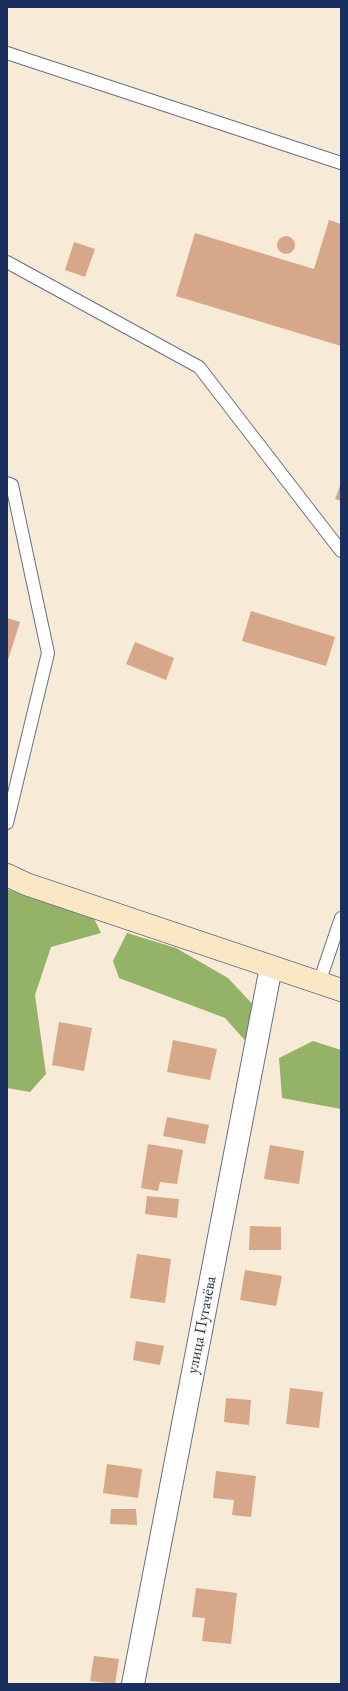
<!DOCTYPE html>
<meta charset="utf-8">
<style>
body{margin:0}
#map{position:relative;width:348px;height:1691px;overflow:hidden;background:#f7ead6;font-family:"EB Garamond",serif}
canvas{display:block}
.frame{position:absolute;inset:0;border:8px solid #1b2f5e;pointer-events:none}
</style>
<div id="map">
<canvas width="348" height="1691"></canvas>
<div class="frame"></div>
</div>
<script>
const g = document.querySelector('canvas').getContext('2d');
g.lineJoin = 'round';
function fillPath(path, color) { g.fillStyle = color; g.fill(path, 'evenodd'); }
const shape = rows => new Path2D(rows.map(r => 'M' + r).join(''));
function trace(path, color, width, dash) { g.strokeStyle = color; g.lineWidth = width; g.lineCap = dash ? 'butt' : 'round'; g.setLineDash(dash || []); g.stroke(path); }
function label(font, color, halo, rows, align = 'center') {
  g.font = font + ' "EB Garamond",serif'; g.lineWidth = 3; g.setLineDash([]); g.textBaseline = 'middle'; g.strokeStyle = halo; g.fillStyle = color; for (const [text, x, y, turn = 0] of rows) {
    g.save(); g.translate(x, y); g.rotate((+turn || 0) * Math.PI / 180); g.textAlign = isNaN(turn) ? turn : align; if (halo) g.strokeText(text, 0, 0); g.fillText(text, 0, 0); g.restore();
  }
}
fillPath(shape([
 [7,889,50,904,91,912,101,933,51,947,35,995,46,1074,30,1092,7,1088],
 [127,933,176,948,228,978,257,1009,250,1046,225,1018,119,978,113,961],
 [313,1041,341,1050,341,1109,282,1098,279,1058]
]), '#94b366');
fillPath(shape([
 [329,220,341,224,341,346,176,296,195,233,314,269],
 '277 245a9 9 0 1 1 18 0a9 9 0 1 1-18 0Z',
 [74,242,95,249,85,277,65,270],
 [341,483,341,501,335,499],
 [251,611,335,637,326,666,242,641],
 [7,618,20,622,7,663],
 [135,642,174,658,166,680,126,664],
 [59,1022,92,1028,84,1071,52,1065],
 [173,1040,217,1049,210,1080,167,1072],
 [167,1117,209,1125,205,1144,163,1136],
 [148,1144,183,1150,177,1184,160,1182,158,1191,141,1188],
 [270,1145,304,1151,299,1184,264,1179],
 [147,1196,179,1199,177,1218,145,1214],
 [250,1226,281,1227,281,1250,249,1250],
 [137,1254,171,1259,165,1303,130,1298],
 [245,1270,282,1276,276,1306,240,1300],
 [136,1341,164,1346,160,1365,133,1360],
 [290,1388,323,1392,319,1428,286,1424],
 [226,1398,251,1400,249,1425,224,1422],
 [107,1464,142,1469,138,1498,103,1493],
 [216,1471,256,1476,251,1517,232,1515,234,1500,213,1498],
 [111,1509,136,1509,137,1525,110,1524],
 [196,1588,237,1593,231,1644,202,1641,205,1618,192,1617],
 [94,1656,119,1659,115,1684,90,1681]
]), '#d6a789');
const lane = shape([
 [7,53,341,163],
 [7,262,199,367,341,551],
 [7,483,12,485,48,653,7,823],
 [319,983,341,918]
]);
const street = shape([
 [133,1684,271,967]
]);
const secondary = shape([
 [7,875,26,884,341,990]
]);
trace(lane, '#687088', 14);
trace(street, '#687088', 24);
trace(secondary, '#687088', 24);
trace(lane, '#fff', 12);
trace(street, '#fff', 22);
trace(secondary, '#fae7c3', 22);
label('16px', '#1b2f5e', '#fbf7ec', [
 ["улица Пугачёва",202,1325,-79]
]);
</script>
